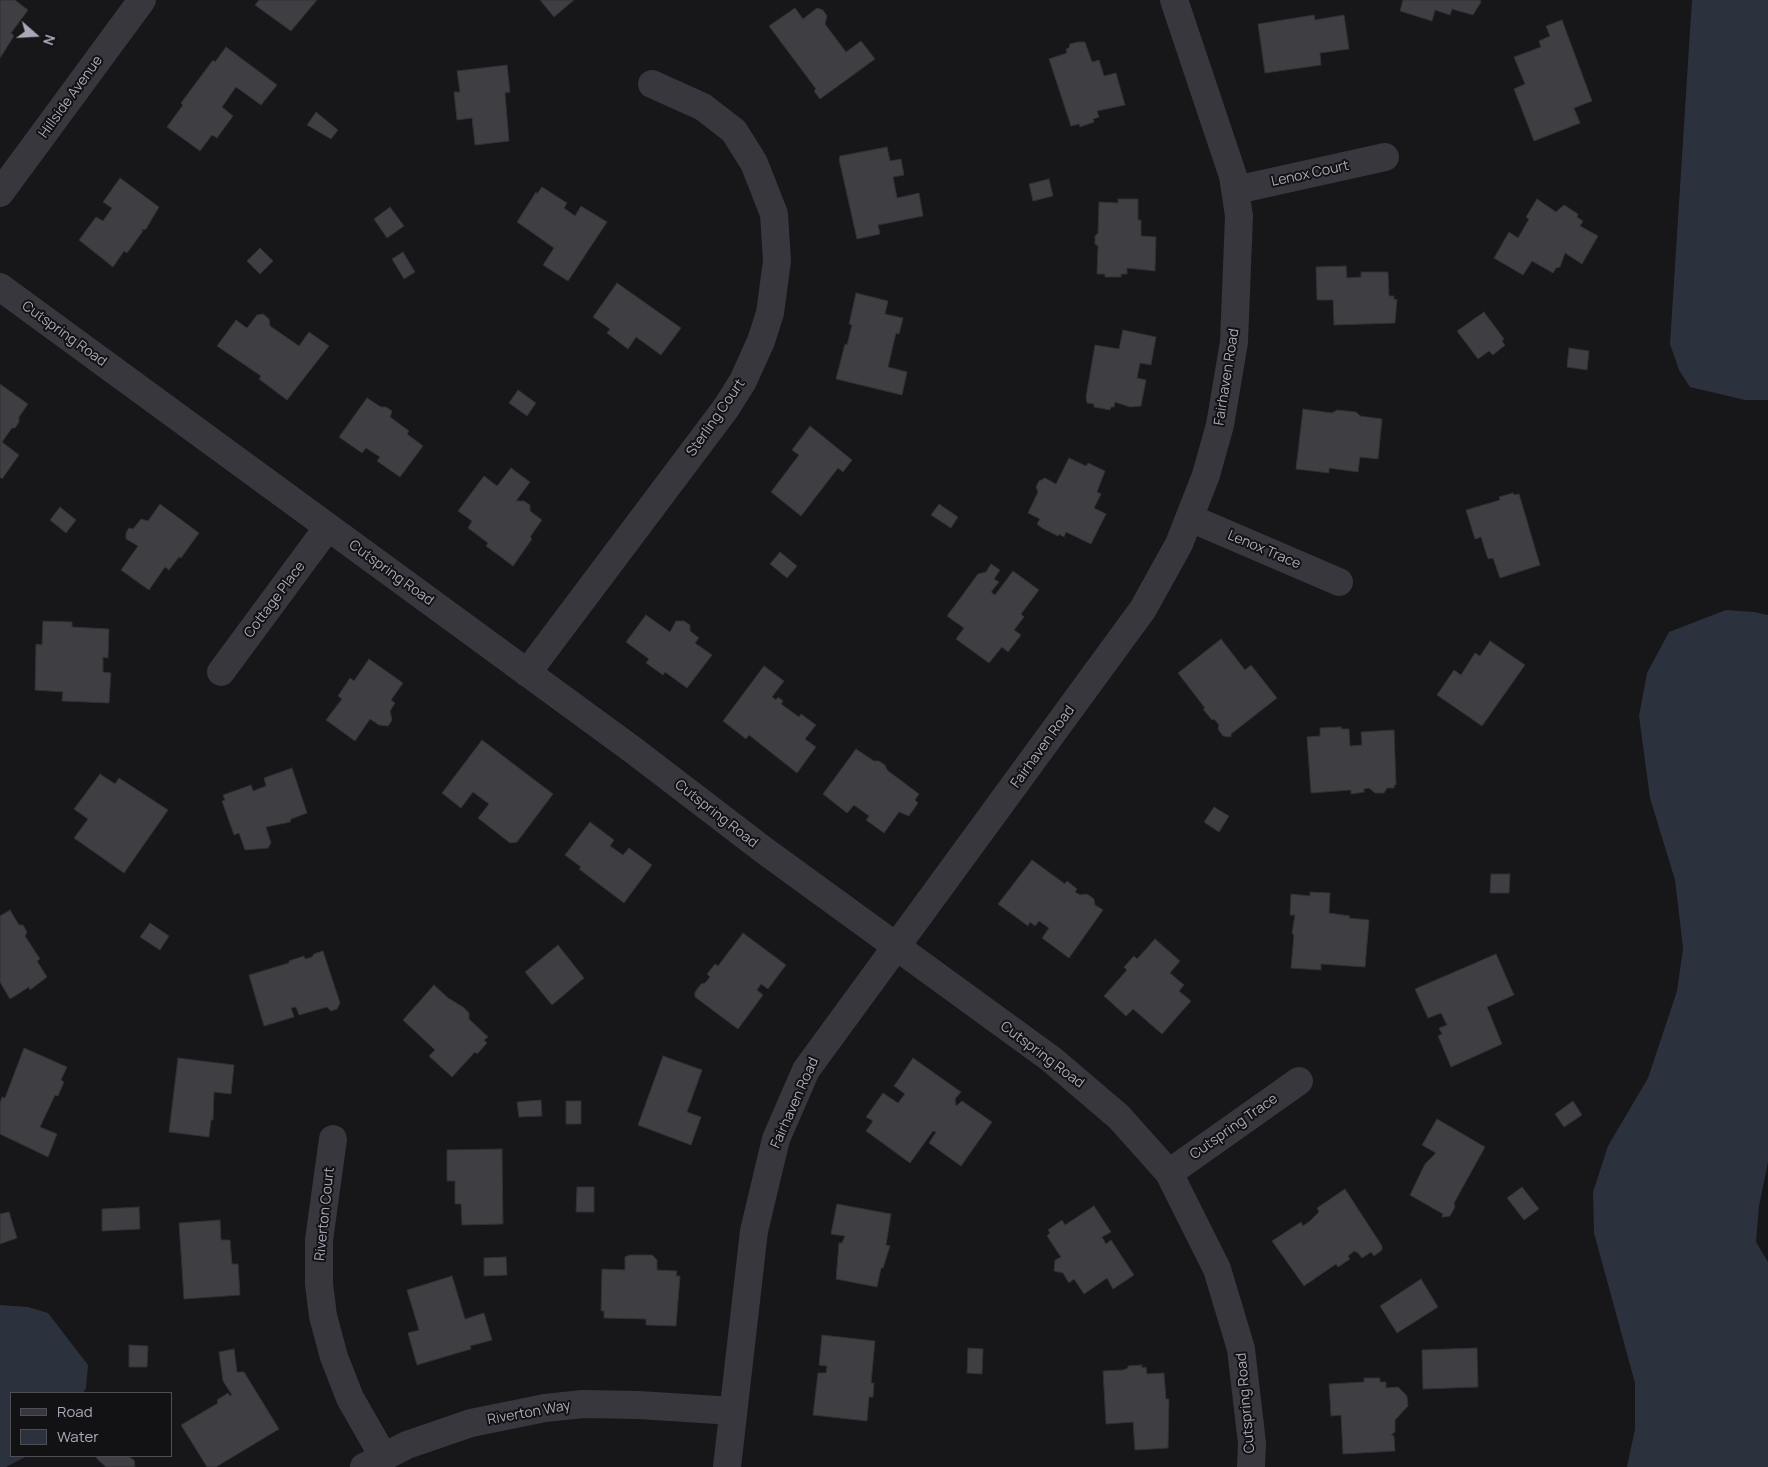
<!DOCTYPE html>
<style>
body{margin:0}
#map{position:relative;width:1768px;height:1467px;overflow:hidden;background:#171618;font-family:Manrope,sans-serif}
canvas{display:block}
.legend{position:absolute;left:10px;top:1392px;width:162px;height:65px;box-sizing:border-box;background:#121113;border:1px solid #4e4e55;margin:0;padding:6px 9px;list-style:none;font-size:15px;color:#a8aab9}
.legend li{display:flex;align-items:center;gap:10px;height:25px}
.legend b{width:25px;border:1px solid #4e4e55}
.north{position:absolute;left:10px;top:10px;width:50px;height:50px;-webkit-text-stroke:4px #121113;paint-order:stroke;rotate:109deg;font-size:14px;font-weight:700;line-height:20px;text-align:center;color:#a8aab9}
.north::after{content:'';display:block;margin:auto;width:18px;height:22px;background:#a8aab9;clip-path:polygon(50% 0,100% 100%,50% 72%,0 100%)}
</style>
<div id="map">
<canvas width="1768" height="1467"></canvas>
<ul class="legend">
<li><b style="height:6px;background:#37373d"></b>Road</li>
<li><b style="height:14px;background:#2c323d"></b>Water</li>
</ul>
<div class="north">N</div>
</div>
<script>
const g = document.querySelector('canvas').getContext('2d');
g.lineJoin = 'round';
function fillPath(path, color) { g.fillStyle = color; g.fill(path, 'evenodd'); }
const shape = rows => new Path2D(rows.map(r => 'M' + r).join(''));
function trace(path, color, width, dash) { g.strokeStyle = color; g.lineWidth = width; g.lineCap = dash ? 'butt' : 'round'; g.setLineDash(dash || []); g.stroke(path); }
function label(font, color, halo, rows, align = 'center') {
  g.font = font + ' Manrope,sans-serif'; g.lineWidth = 4; g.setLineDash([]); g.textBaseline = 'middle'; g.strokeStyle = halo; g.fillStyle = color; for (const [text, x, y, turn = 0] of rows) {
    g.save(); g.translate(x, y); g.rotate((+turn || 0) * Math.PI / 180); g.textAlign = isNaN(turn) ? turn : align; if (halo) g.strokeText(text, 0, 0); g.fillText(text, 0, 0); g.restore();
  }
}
fillPath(shape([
 [1692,0,1768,0,1768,400,1745,400,1690,387,1679,370,1670,344],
 [1726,610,1754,612,1768,615,1768,1162,1759,1206,1756,1242,1768,1262,1768,1467,1627,1467,1635,1429,1635,1383,1594,1233,1593,1192,1608,1146,1648,1078,1677,991,1683,948,1675,880,1650,798,1639,716,1647,673,1669,632],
 [0,1305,28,1307,48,1313,88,1365,86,1388,83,1393,11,1393,11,1456,27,1456,6,1467,0,1467]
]), '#2c323d');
const building = shape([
 [0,0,15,0,28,10,11,33,14,36,0,58,0,0],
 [259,0,317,0,291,31,255,5,259,0],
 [540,0,574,0,554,17,540,0],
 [1403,0,1480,0,1481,2,1473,15,1452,9,1450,15,1435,10,1432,21,1400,11,1403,0],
 [795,8,803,19,817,8,823,10,827,16,825,24,846,52,861,41,875,59,820,99,814,91,816,89,769,26,795,8],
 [1314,15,1315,20,1344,15,1349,49,1320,53,1321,65,1265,73,1258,24,1314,15],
 [1562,20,1592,101,1574,108,1580,123,1534,141,1514,89,1525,84,1514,57,1541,47,1539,41,1550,36,1546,26,1562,20],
 [1078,42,1085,42,1092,62,1099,60,1104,76,1116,73,1125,105,1097,111,1099,117,1093,119,1094,122,1080,127,1079,124,1071,126,1049,59,1067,53,1066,49,1069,48,1070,44,1078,42],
 [226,47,277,85,261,105,236,87,222,107,233,116,217,138,212,135,200,151,167,127,183,105,181,103,213,60,215,62,226,47],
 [507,65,510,92,505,93,509,141,475,145,472,118,457,120,454,92,460,92,457,71,507,65],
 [316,112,338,130,331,139,307,125,316,112],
 [887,147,890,161,901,159,904,175,893,177,897,198,919,193,923,216,878,225,880,234,857,239,839,159,840,156,887,147],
 [120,178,159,207,146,229,141,230,143,231,127,253,124,251,113,267,79,240,96,217,103,221,112,208,103,202,120,178],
 [1049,179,1053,196,1033,201,1029,184,1049,179],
 [542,187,567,203,564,208,575,216,581,206,607,222,568,281,543,265,554,248,517,222,536,192,537,194,542,187],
 [1118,199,1138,199,1138,220,1141,220,1141,236,1156,237,1155,271,1127,268,1127,274,1121,274,1121,277,1105,277,1105,274,1097,274,1098,246,1095,244,1095,236,1098,233,1099,202,1118,203,1118,199],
 [1537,199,1556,212,1564,205,1578,214,1577,217,1583,221,1580,226,1598,236,1582,264,1565,253,1560,267,1556,268,1553,273,1532,261,1523,275,1494,258,1509,232,1518,238,1529,219,1526,217,1537,199],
 [390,207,404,226,387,238,374,219,390,207],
 [260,248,273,261,260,274,247,261,260,248],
 [403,252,415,272,404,279,392,259,403,252],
 [1346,266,1347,278,1361,277,1361,272,1388,272,1389,296,1394,296,1394,300,1397,299,1395,323,1334,325,1333,300,1317,300,1316,267,1346,266],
 [617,283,681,328,661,355,636,337,628,349,607,333,610,329,593,317,617,283],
 [856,293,888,301,885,314,903,318,899,334,896,333,888,367,907,372,902,395,836,379,845,344,847,345,852,325,849,324,856,293],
 [1484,312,1504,339,1502,341,1505,345,1493,355,1489,351,1478,359,1457,331,1484,312],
 [263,314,269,319,270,326,299,346,309,332,329,346,287,400,259,379,261,376,217,346,236,320,247,328,257,315,263,314],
 [1123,330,1156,337,1151,365,1140,363,1137,378,1146,380,1141,406,1130,407,1115,402,1114,407,1111,407,1110,410,1094,407,1094,404,1087,403,1086,397,1095,345,1119,349,1123,330],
 [1569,348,1589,351,1587,370,1567,367,1569,348],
 [0,384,28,404,19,417,19,422,15,428,12,428,2,442,19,455,2,479,0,477,0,384],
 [518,390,536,403,527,416,509,403,518,390],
 [367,398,381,407,386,407,392,411,390,417,409,431,407,434,423,446,400,477,377,461,380,457,366,448,362,453,339,437,367,398],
 [1303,409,1332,413,1337,410,1356,412,1360,416,1382,419,1378,459,1360,457,1358,472,1329,468,1329,473,1296,469,1303,409],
 [810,426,852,460,843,472,838,468,801,516,771,492,799,455,792,450,810,426],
 [1069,458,1086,466,1088,463,1105,471,1097,492,1101,494,1094,508,1106,514,1091,544,1066,532,1064,537,1059,534,1058,536,1042,528,1037,524,1040,519,1028,513,1038,492,1036,487,1039,481,1045,478,1056,484,1069,458],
 [511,468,530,482,516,501,524,501,530,505,530,511,542,520,530,537,532,539,513,566,486,546,488,543,468,528,472,521,458,511,484,476,497,486,511,468],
 [1513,493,1514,495,1519,494,1540,565,1500,578,1493,558,1488,559,1481,537,1475,539,1466,510,1500,500,1499,497,1513,493],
 [160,504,199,533,181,558,179,557,169,570,165,567,149,590,121,570,138,546,126,539,126,533,129,528,133,529,141,519,148,521,160,504],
 [939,504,958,517,951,528,931,515,939,504],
 [60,507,76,520,66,533,50,520,60,507],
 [780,552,797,566,787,578,770,564,780,552],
 [991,564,1000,570,994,579,999,582,991,592,995,595,1013,571,1039,590,1021,614,1024,617,1014,630,1021,635,1008,652,1002,647,989,663,956,639,964,628,947,616,978,574,986,572,991,564],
 [646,615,670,632,676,621,684,621,690,625,690,631,699,638,695,643,712,655,687,688,665,672,663,675,646,663,649,659,626,642,646,615],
 [43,621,72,622,72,627,109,629,108,658,103,657,103,672,111,673,109,703,62,701,63,692,35,690,36,644,42,645,43,621],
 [1221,639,1245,670,1251,665,1277,698,1231,734,1231,737,1223,736,1218,729,1219,725,1214,719,1212,720,1203,709,1205,708,1178,673,1221,639],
 [1490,641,1525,665,1482,726,1437,695,1454,670,1461,675,1475,653,1480,656,1490,641],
 [369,659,403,683,391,700,395,703,390,711,392,720,388,726,379,725,370,719,355,741,326,720,342,699,338,696,350,678,354,681,369,659],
 [764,666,784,681,772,697,776,700,778,697,783,701,781,704,799,717,801,714,816,725,805,739,816,747,797,773,749,735,746,739,723,721,764,666],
 [1341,727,1341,729,1349,729,1350,746,1362,745,1361,732,1394,730,1396,785,1394,785,1394,788,1387,788,1384,793,1375,793,1369,788,1364,789,1364,792,1351,794,1351,790,1311,793,1307,737,1320,736,1320,728,1341,727],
 [482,740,553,794,517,842,510,843,478,818,489,804,473,792,461,808,442,793,482,740],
 [856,749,874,761,879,761,885,765,887,770,919,794,915,800,918,803,909,816,899,812,884,833,866,820,869,816,854,805,847,813,823,794,856,749],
 [292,768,307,813,291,819,290,822,266,827,271,843,268,848,245,850,239,833,234,835,222,801,225,800,223,795,251,785,253,791,266,786,264,778,292,768],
 [100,774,115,784,119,778,168,810,124,873,74,838,88,819,74,809,100,774],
 [1214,807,1229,816,1219,832,1204,822,1214,807],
 [590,822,614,840,610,846,623,855,629,848,652,865,624,903,579,869,581,867,565,855,590,822],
 [1032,860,1065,884,1067,881,1077,889,1075,892,1080,895,1087,894,1094,899,1095,905,1103,910,1069,958,1042,938,1049,928,1039,921,1035,926,1030,922,1028,926,998,904,1032,860],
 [1491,874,1510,874,1509,893,1490,893,1491,874],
 [1310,892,1330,893,1329,913,1350,916,1349,918,1369,920,1365,967,1321,964,1321,970,1291,968,1294,935,1292,933,1295,915,1290,915,1291,894,1310,896,1310,892],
 [10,910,19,925,23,925,27,932,25,936,40,959,37,961,47,977,30,990,29,987,10,999,0,982,0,916,10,910],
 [150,923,169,936,160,950,140,937,150,923],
 [743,933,786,965,768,989,761,984,757,990,763,995,738,1029,695,997,695,992,701,984,705,983,710,977,707,974,715,964,718,966,743,933],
 [1155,939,1180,961,1170,973,1184,985,1179,991,1191,1001,1162,1034,1133,1009,1126,1016,1104,996,1127,970,1124,967,1134,956,1137,959,1155,939],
 [558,945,584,978,552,1005,525,972,558,945],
 [323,951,340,1003,337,1009,331,1011,327,1007,299,1015,296,1007,291,1008,294,1017,264,1026,249,975,289,963,289,961,304,956,305,959,312,957,314,954,323,951],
 [1496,954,1514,995,1487,1007,1502,1044,1451,1067,1438,1036,1442,1034,1439,1028,1447,1025,1441,1013,1428,1018,1415,989,1496,954],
 [434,985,448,998,463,1007,469,1013,469,1019,488,1037,484,1040,487,1043,477,1054,475,1052,452,1077,429,1056,435,1050,403,1020,434,985],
 [24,1048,67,1067,61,1080,64,1082,58,1096,55,1095,40,1127,57,1134,48,1157,0,1134,0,1103,2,1097,5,1098,24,1048],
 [663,1056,702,1070,687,1112,701,1117,691,1145,638,1125,663,1056],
 [178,1058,234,1065,231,1094,214,1092,213,1120,211,1120,209,1137,169,1132,178,1058],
 [913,1058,961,1092,955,1099,956,1106,962,1101,992,1122,961,1166,929,1143,936,1132,933,1131,910,1163,866,1131,873,1121,866,1117,883,1093,898,1103,905,1094,894,1086,913,1058],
 [541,1100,542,1116,519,1117,517,1102,541,1100],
 [566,1101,581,1101,581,1124,566,1124,566,1101],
 [1573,1101,1582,1115,1564,1127,1555,1114,1573,1101],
 [1437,1119,1485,1147,1454,1203,1455,1207,1450,1216,1444,1217,1442,1217,1443,1214,1410,1195,1425,1164,1436,1153,1422,1145,1437,1119],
 [502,1149,503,1224,462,1225,461,1204,455,1204,455,1181,447,1181,447,1150,502,1149],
 [577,1187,594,1187,594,1212,576,1212,577,1187],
 [1522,1187,1539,1209,1524,1220,1507,1198,1522,1187],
 [1345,1189,1382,1246,1382,1250,1374,1256,1371,1252,1362,1258,1358,1253,1354,1251,1348,1256,1350,1259,1338,1267,1336,1264,1304,1286,1272,1241,1301,1222,1303,1226,1310,1221,1319,1212,1317,1208,1345,1189],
 [837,1204,891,1214,886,1245,890,1246,883,1268,881,1268,877,1287,836,1279,839,1243,842,1243,845,1236,831,1234,837,1204],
 [1094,1206,1111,1232,1102,1237,1106,1244,1111,1240,1134,1275,1113,1289,1107,1278,1084,1294,1074,1279,1069,1283,1063,1273,1054,1271,1055,1260,1061,1257,1047,1236,1050,1233,1048,1230,1062,1220,1065,1225,1094,1206],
 [139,1207,140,1229,102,1231,102,1209,139,1207],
 [9,1212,17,1238,0,1244,0,1214,9,1212],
 [220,1220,221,1240,230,1240,232,1264,238,1264,240,1295,184,1299,179,1223,220,1220],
 [629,1255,652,1255,657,1260,657,1270,677,1271,676,1276,680,1276,676,1326,646,1325,646,1319,604,1318,604,1311,601,1311,602,1269,625,1270,625,1257,629,1255],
 [506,1257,507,1275,484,1276,484,1258,506,1257],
 [452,1276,465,1319,484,1313,492,1340,470,1346,471,1349,417,1365,408,1333,419,1330,407,1290,452,1276],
 [1421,1279,1438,1307,1397,1333,1380,1306,1421,1279],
 [822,1335,875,1341,871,1383,874,1383,873,1397,869,1397,867,1421,813,1415,818,1373,826,1373,827,1366,819,1365,822,1335],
 [129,1345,148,1346,147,1367,129,1367,129,1345],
 [968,1348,983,1349,982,1374,967,1373,968,1348],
 [1477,1348,1478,1387,1423,1389,1422,1350,1477,1348],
 [234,1349,237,1372,244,1372,279,1429,216,1467,207,1467,181,1425,218,1403,217,1400,228,1393,230,1396,232,1395,223,1381,219,1352,234,1349],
 [1142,1365,1142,1368,1146,1367,1147,1374,1164,1373,1166,1399,1169,1399,1168,1448,1135,1450,1133,1422,1106,1424,1103,1371,1123,1370,1128,1368,1128,1366,1142,1365],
 [1364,1378,1380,1378,1380,1382,1386,1382,1386,1388,1398,1387,1407,1396,1408,1406,1395,1420,1395,1432,1391,1435,1394,1436,1395,1451,1343,1454,1341,1415,1331,1416,1329,1384,1364,1382,1364,1378],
 [96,1456,128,1456,134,1460,135,1467,106,1467,97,1459,96,1456]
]);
fillPath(building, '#3e3e43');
trace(building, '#313034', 1);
trace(shape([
 [1236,190,1385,157],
 [0,193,142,0],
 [0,287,633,750,765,851,1051,1059,1119,1117,1169,1173,1217,1269,1241,1349,1252,1443,1251,1467],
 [1190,518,1339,582],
 [221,672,328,527],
 [527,673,726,408,743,381,761,341,770,313,777,261,774,214,754,163,734,131,703,107,652,84],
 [333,1139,319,1240,319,1284,323,1316,334,1357,350,1398,383,1456],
 [1169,1173,1299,1081],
 [364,1467,407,1445,471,1423,545,1408,583,1404,639,1405,733,1411],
 [727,1467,754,1231,776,1139,806,1070,1143,609,1179,544,1206,475,1220,425,1234,342,1239,216,1233,176,1174,0]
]), '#37373d', 28);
label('14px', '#a8aab9', '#121113', [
 ["Hillside Avenue",71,97,-54],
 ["Lenox Court",1310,174,-12],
 ["Cutspring Road",64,334,36],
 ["Fairhaven Road",1227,377,-81],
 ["Sterling Court",716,418,-55],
 ["Lenox Trace",1264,550,23],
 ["Cutspring Road",391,573,36],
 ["Cottage Place",275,600,-53],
 ["Fairhaven Road",1043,747,-54],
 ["Cutspring Road",716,814,38],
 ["Cutspring Road",1042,1055,37],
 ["Fairhaven Road",795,1103,-66],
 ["Cutspring Trace",1234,1127,-35],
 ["Riverton Court",325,1214,-84],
 ["Cutspring Road",1246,1403,-95],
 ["Riverton Way",529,1413,-10]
]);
</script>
